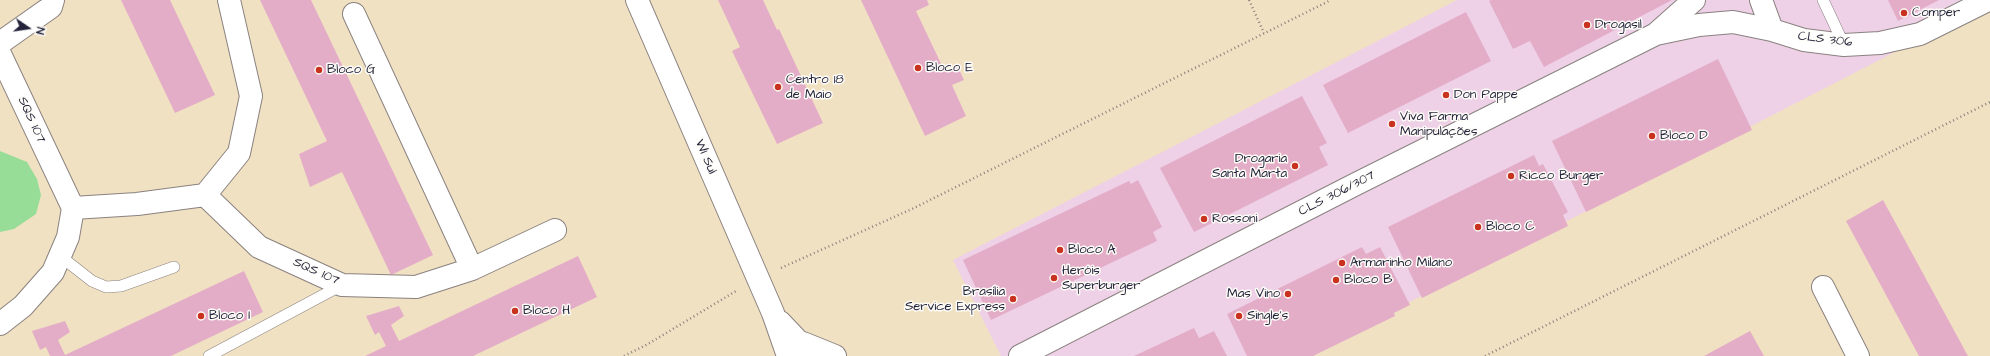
<!DOCTYPE html>
<meta charset="utf-8">
<style>
body{margin:0}
#map{position:relative;width:1990px;height:356px;overflow:hidden;background:#f1e1c3;font-family:"Architects Daughter",sans-serif}
canvas{display:block}
.north{position:absolute;left:8px;top:8px;width:40px;height:40px;-webkit-text-stroke:3px #fdfcf7;paint-order:stroke;rotate:103deg;font-size:11px;font-weight:700;line-height:16px;text-align:center;color:#22223b}
.north::after{content:'';display:block;margin:auto;width:14px;height:18px;background:#22223b;clip-path:polygon(50% 0,100% 100%,50% 72%,0 100%)}
</style>
<div id="map">
<canvas width="1990" height="356"></canvas>
<div class="north">N</div>
</div>
<script>
const g = document.querySelector('canvas').getContext('2d');
g.lineJoin = 'round';
function fillPath(path, color) { g.fillStyle = color; g.fill(path, 'evenodd'); }
const shape = rows => new Path2D(rows.map(r => 'M' + r).join(''));
function trace(path, color, width, dash) { g.strokeStyle = color; g.lineWidth = width; g.lineCap = dash ? 'butt' : 'round'; g.setLineDash(dash || []); g.stroke(path); }
function label(font, color, halo, rows, align = 'center') {
  g.font = font + ' "Architects Daughter",sans-serif'; g.lineWidth = 3; g.setLineDash([]); g.textBaseline = 'middle'; g.strokeStyle = halo; g.fillStyle = color; for (const [text, x, y, turn = 0] of rows) {
    g.save(); g.translate(x, y); g.rotate((+turn || 0) * Math.PI / 180); g.textAlign = isNaN(turn) ? turn : align; if (halo) g.strokeText(text, 0, 0); g.fillText(text, 0, 0); g.restore();
  }
}
fillPath(shape([
 [1457,0,1990,0,1990,3,1305,356,1001,356,953,260]
]), '#eed0e7');
fillPath(shape([
 [0,151,27,162,37,179,41,195,36,214,14,229,0,232]
]), '#97dd97');
fillPath(shape([
 [121,0,170,0,215,95,175,113],
 [260,0,311,0,433,255,391,275,342,172,310,187,299,154,327,141],
 [718,0,763,0,777,30,779,29,823,123,777,144,732,51,740,47],
 [861,0,927,0,929,5,916,11,945,72,957,65,964,80,952,85,966,116,925,136],
 [1491,0,1672,0,1544,67,1530,41,1513,49,1489,1],
 [1888,0,1939,0,1898,21],
 [1466,12,1491,61,1348,133,1323,85],
 [1718,59,1752,130,1586,212,1552,141],
 [1302,96,1327,143,1319,147,1328,165,1194,232,1160,168],
 [1534,155,1539,166,1543,164,1568,212,1563,215,1568,226,1422,298,1388,227],
 [1138,180,1162,227,1153,232,1157,241,991,320,963,260,1129,181,1131,184],
 [1883,200,1968,356,1919,356,1846,221],
 [1362,247,1366,254,1380,247,1410,305,1394,313,1395,316,1313,356,1247,356,1227,314],
 [578,256,597,297,473,356,365,356,386,346,379,332,375,335,366,316,399,306,404,316,391,325,399,341],
 [244,271,263,312,171,356,50,356,46,347,40,350,32,331,65,321,70,332,58,340,65,355],
 [1194,328,1199,338,1214,331,1227,356,1134,356],
 [1750,331,1764,356,1704,356]
]), '#e4adc7');
const service = shape([
 [1823,0,1844,45],
 [60,256,92,281,106,287,121,286,174,267],
 [209,356,342,285]
]);
const minor = shape([
 [354,14,472,269],
 [0,43,51,7,53,0],
 [0,54,73,208,137,204,205,195,239,153,251,96,229,0],
 [205,195,259,247,342,285,416,287,472,269,555,230],
 [1823,287,1858,356],
 [0,324,23,306,53,272,68,237,73,208]
]);
const tertiary = shape([
 [637,0,773,313,788,356],
 [1761,0,1772,30],
 [1657,33,1694,0],
 [780,322,798,341,815,356],
 [803,343,835,356],
 [1020,356,1356,184,1656,34,1699,25,1733,22,1772,30,1804,40,1844,45,1880,43,1920,34,1988,0]
]);
trace(service, '#8a827f', 12);
trace(minor, '#8a827f', 24);
trace(tertiary, '#8a827f', 24);
trace(shape([
 [1249,0,1264,33],
 [781,268,914,208,1331,0],
 [624,356,648,344,736,291],
 [1485,356,1990,102]
]), '#8a827f', 2.5, [1, 3]);
trace(service, '#fff', 11);
trace(minor, '#fff', 22);
trace(tertiary, '#fff', 22);
for (const [x, y, r, color] of [
 [1904,13,4,"#c8321e"],
 [1587,25,4,"#c8321e"],
 [918,68,4,"#c8321e"],
 [319,70,4,"#c8321e"],
 [778,87,4,"#c8321e"],
 [1446,95,4,"#c8321e"],
 [1392,124,4,"#c8321e"],
 [1652,136,4,"#c8321e"],
 [1295,166,4,"#c8321e"],
 [1511,176,4,"#c8321e"],
 [1204,219,4,"#c8321e"],
 [1478,227,4,"#c8321e"],
 [1060,250,4,"#c8321e"],
 [1342,263,4,"#c8321e"],
 [1054,278,4,"#c8321e"],
 [1336,280,4,"#c8321e"],
 [1288,294,4,"#c8321e"],
 [1013,299,4,"#c8321e"],
 [515,311,4,"#c8321e"],
 [201,316,4,"#c8321e"],
 [1239,316,4,"#c8321e"]
]) { const dot = new Path2D(); dot.arc(x, y, r, 0, 2 * Math.PI); g.fillStyle = color; g.fill(dot); trace(dot, '#fdfcf7', 1.5); }
label('13px', '#22223b', '#fdfcf7', [
 ["Comper",1912,13],
 ["Drogasil",1595,25],
 ["Bloco E",926,68],
 ["Bloco G",327,70],
 ["Centro 18",786,80],
 ["de Maio",786,95],
 ["Don Pappe",1454,95],
 ["Viva Farma",1400,117],
 ["Manipulações",1400,132],
 ["Bloco D",1660,136],
 ["Drogaria",1287,159,"right"],
 ["Santa Marta",1287,174,"right"],
 ["Ricco Burger",1519,176],
 ["Rossoni",1212,219],
 ["Bloco C",1486,227],
 ["Bloco A",1068,250],
 ["Armarinho Milano",1350,263],
 ["Heróis",1062,271],
 ["Superburger",1062,286],
 ["Bloco B",1344,280],
 ["Brasília",1005,292,"right"],
 ["Service Express",1005,307,"right"],
 ["Mas Vino",1280,294,"right"],
 ["Bloco H",523,311],
 ["Bloco I",209,316],
 ["Single's",1247,316]
], 'left');
label('13px', '#22223b', '#fdfcf7', [
 ["CLS 306",1825,40,7],
 ["SQS 107",31,120,65],
 ["W1 Sul",705,157,67],
 ["CLS 306/307",1337,194,-27],
 ["SQS 107",316,272,24]
]);
</script>
